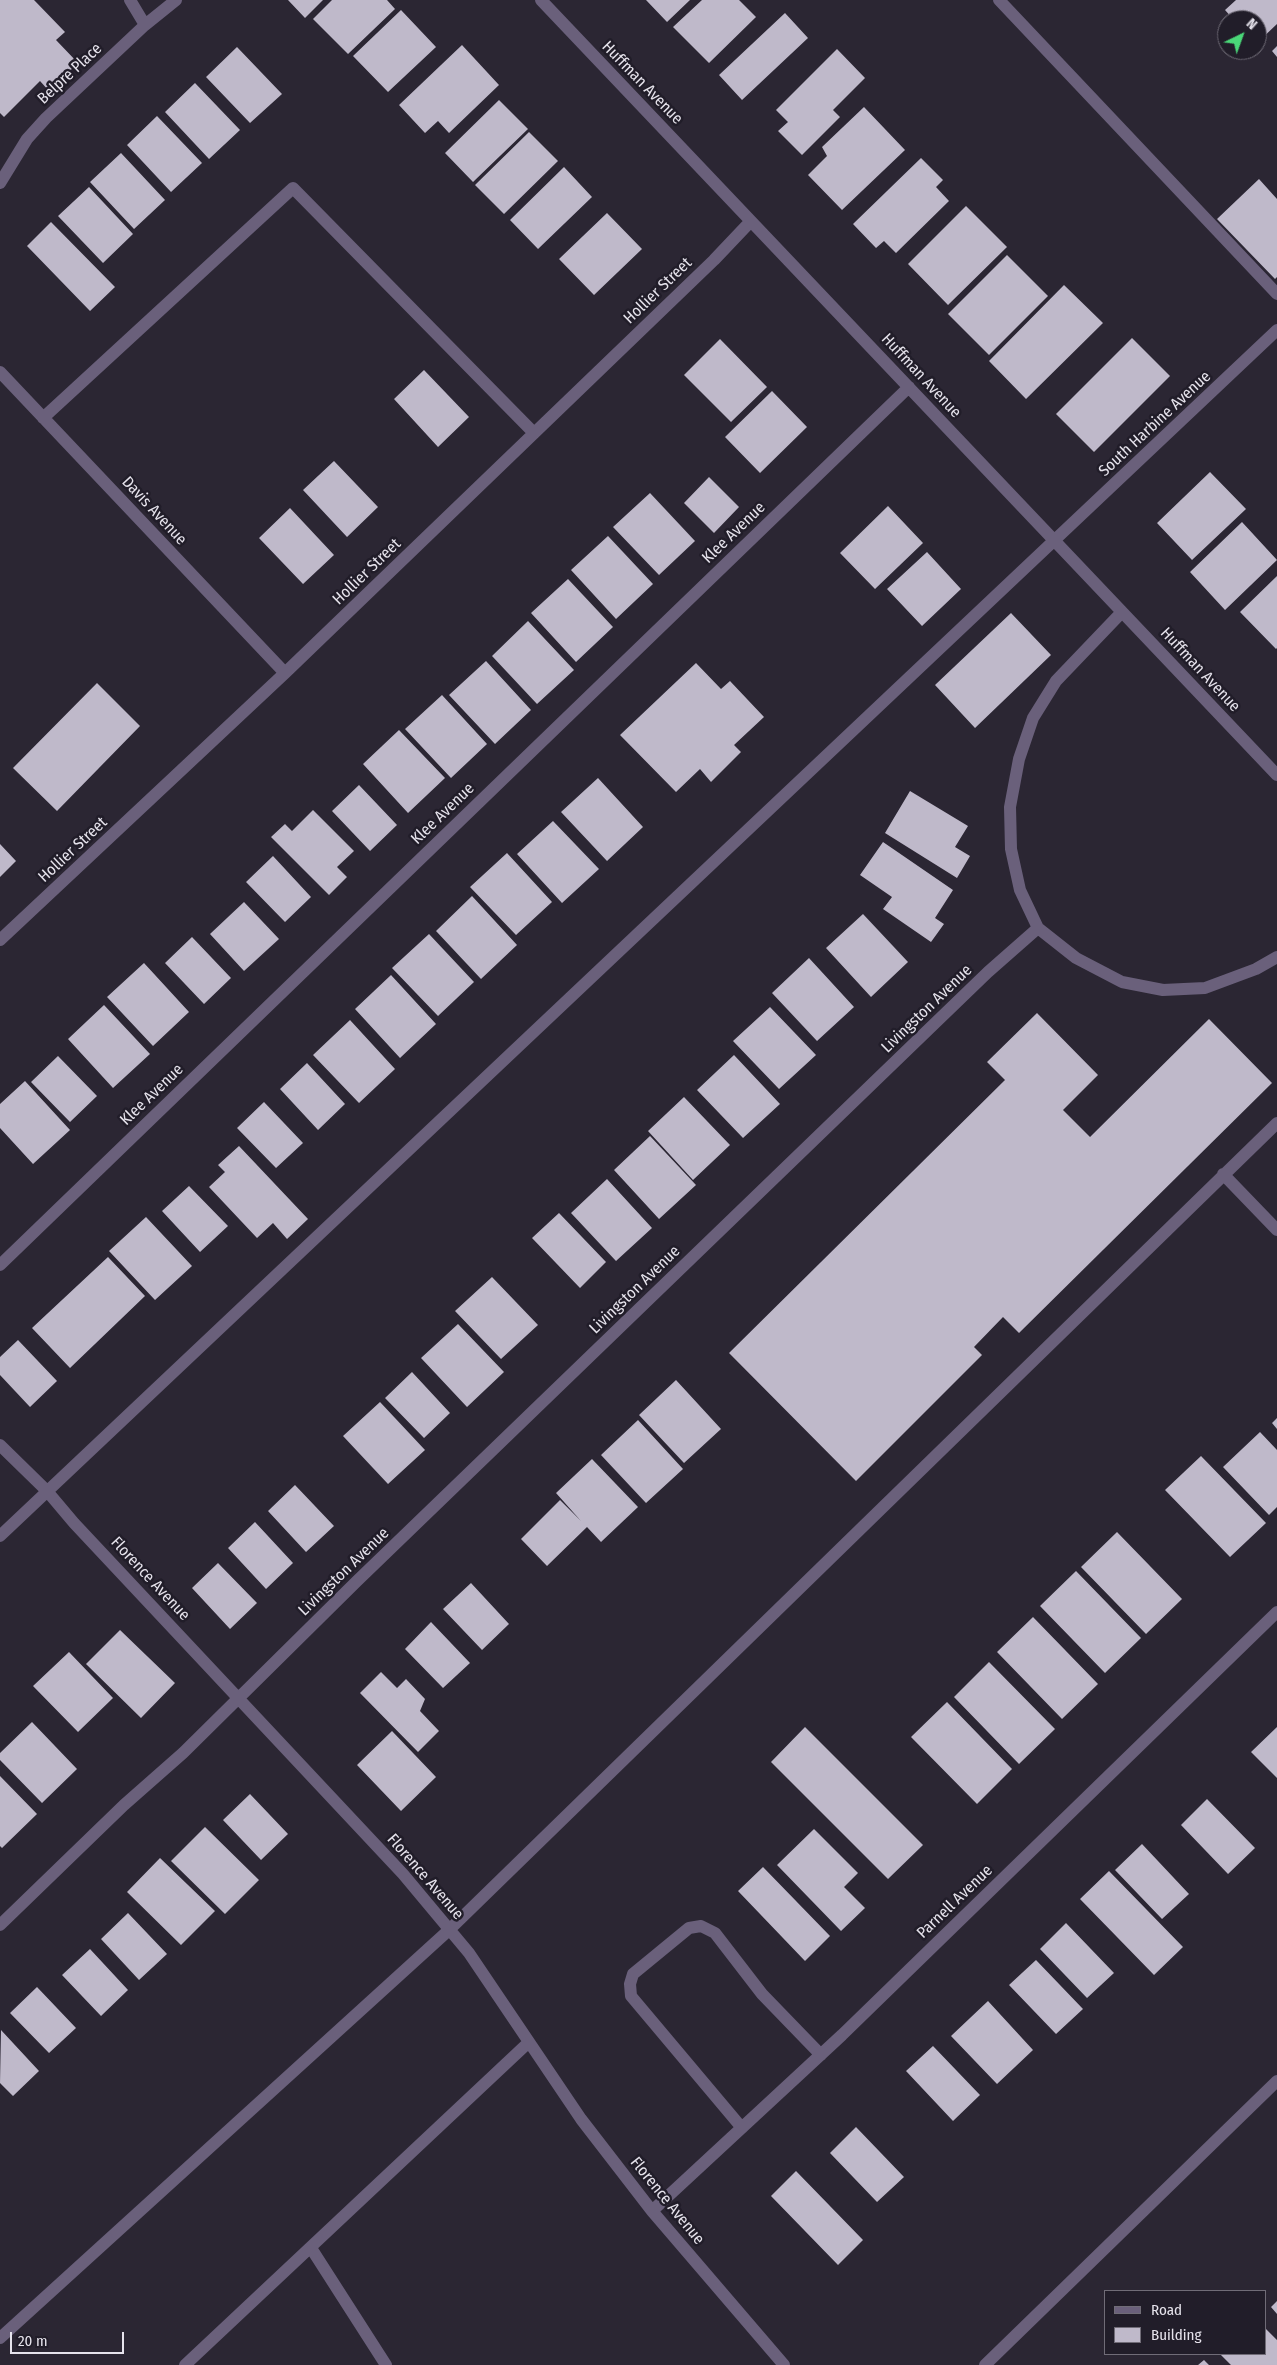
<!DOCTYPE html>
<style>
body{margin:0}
#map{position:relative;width:1277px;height:2365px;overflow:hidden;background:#2b2633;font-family:"Fira Sans Condensed",sans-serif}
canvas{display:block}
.legend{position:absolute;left:1104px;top:2290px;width:162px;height:65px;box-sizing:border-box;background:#211d29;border:1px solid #706c77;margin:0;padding:6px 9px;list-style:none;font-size:15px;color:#e6e3ec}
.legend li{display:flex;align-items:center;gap:10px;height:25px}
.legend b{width:25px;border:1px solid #706c77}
.north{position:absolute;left:1217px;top:10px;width:50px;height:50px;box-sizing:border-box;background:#211d29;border:1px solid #706c77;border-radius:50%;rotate:42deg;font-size:14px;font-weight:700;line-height:20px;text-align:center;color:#e6e3ec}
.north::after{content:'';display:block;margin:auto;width:18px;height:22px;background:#4ad778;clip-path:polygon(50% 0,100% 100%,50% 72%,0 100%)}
.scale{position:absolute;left:10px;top:2332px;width:114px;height:22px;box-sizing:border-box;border:2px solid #e6e3ec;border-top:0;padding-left:6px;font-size:15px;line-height:18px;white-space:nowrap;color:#e6e3ec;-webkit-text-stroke:4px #211d29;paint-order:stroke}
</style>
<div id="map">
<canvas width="1277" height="2365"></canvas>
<ul class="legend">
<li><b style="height:6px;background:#6a607b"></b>Road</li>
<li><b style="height:14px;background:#bfb9ca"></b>Building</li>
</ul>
<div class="north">N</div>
<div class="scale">20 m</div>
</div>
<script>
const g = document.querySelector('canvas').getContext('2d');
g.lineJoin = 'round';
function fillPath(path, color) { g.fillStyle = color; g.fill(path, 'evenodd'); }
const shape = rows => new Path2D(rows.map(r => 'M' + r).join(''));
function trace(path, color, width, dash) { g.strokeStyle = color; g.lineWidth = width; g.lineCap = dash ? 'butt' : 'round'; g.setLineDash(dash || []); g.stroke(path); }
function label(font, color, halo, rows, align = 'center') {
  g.font = font + ' "Fira Sans Condensed",sans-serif'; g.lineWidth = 5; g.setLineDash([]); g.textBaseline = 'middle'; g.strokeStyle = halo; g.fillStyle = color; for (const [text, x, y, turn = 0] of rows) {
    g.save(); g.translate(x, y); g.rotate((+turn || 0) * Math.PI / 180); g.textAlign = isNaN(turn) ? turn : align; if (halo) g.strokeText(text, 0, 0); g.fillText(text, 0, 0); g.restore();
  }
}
fillPath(shape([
 [0,0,34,0,65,32,56,40,78,63,49,91,40,81,4,117,0,113],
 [288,0,323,0,305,18],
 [332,0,387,0,395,9,348,54,313,19],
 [646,0,690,0,667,22],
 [702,0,739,0,756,17,709,63,673,27],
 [1236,0,1277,0,1277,24,1257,43,1257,20,1234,20,1225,10],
 [401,10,436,47,388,92,353,56],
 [785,13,808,38,742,100,719,75],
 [462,45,499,85,449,133,438,121,425,133,399,105],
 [1277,46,1277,57,1272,51],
 [237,47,282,94,250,123,206,77],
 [837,49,865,78,833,110,840,117,802,155,778,131,788,122,776,110],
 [195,83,240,130,209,159,165,112],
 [499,100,528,129,473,182,445,153],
 [864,107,905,150,842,210,808,175,827,156,822,147],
 [157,116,202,163,171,192,127,145],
 [529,132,558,161,504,214,475,185],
 [121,153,165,200,134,229,90,182],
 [921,158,943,180,936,187,949,201,896,253,884,241,876,248,853,224],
 [564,167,592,197,538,249,510,220],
 [1259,179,1277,199,1277,277,1275,279,1217,219],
 [89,187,133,234,103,263,58,216],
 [966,206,1007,247,948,305,908,264],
 [607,213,642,249,594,295,559,259],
 [51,222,115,287,90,311,27,246],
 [1007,255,1048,296,989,355,948,314],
 [1064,285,1103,323,1026,399,989,361],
 [1132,338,1170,376,1094,452,1056,414],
 [720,339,767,387,731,422,684,375],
 [424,370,469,417,438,447,394,399],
 [772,391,807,427,760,473,725,437],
 [334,461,378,507,347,537,303,490],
 [1210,472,1246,509,1192,560,1157,523],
 [709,477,739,507,714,533,684,503],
 [650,493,695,541,659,575,613,527],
 [888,506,923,543,875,589,840,553],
 [290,508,334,555,303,584,259,538],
 [1242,522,1277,560,1225,610,1190,572],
 [608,536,653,584,616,619,571,570],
 [927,552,961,589,922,626,887,589],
 [1277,576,1277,648,1276,649,1240,612],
 [568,579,613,627,576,662,531,613],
 [1011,613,1051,655,975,728,935,685],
 [528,621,574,670,537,704,492,656],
 [486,661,531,710,495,744,449,695],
 [696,663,721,689,730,681,764,717,734,745,741,752,711,782,700,769,676,792,620,735],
 [97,683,140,726,57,811,13,768],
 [442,695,487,744,451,778,405,729],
 [399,730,445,778,408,813,363,764],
 [598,778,643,827,607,861,561,812],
 [359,785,397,825,370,851,332,811],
 [910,791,968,826,955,847,970,856,957,878,885,833],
 [313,810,354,851,337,867,347,877,329,895,271,837,285,824,292,831],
 [553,821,599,869,562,903,517,854],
 [883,842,953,890,935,918,944,924,931,942,883,909,892,897,860,875],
 [0,844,16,861,0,877],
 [507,853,552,902,516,935,470,887],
 [273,856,311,897,285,922,246,882],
 [472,896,517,945,481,979,436,931],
 [244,902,279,939,244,971,210,934],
 [863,914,908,962,871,997,826,948],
 [429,934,474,982,438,1016,392,968],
 [192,937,231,978,204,1004,165,963],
 [809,958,854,1007,817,1041,772,993],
 [144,963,189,1012,153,1046,107,997],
 [391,975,436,1024,400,1058,355,1009],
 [104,1005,150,1054,113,1088,68,1039],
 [770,1007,816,1055,779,1089,733,1041],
 [1037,1013,1098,1075,1063,1110,1090,1137,1209,1019,1272,1083,1019,1333,1003,1317,974,1347,982,1355,856,1481,729,1353,1005,1080,987,1062],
 [350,1020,395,1069,359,1103,313,1055],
 [734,1055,780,1104,743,1138,697,1090],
 [58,1056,97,1096,70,1122,31,1082],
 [307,1063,345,1104,318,1130,280,1089],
 [25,1081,70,1130,33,1164,0,1128,0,1104],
 [684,1097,730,1145,693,1180,648,1131],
 [264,1102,303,1143,276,1168,237,1128],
 [650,1136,696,1185,659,1219,614,1170],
 [239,1146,308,1219,287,1239,273,1223,257,1238,209,1187,225,1172,218,1165],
 [607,1179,652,1228,616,1261,571,1213],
 [189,1186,228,1226,200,1252,162,1211],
 [559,1213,606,1262,580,1288,532,1238],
 [146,1217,192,1266,155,1300,109,1251],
 [108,1257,145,1296,70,1368,32,1328],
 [492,1277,538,1325,501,1359,455,1311],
 [458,1324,504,1372,467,1407,421,1358],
 [18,1340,57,1381,30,1407,0,1375,0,1357],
 [412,1372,450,1413,424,1438,385,1398],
 [676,1380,721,1429,684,1463,639,1415],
 [380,1402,425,1450,388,1484,343,1436],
 [1277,1418,1277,1429,1272,1423],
 [638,1420,683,1469,646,1503,601,1455],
 [1260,1432,1277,1450,1277,1507,1269,1515,1223,1467],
 [1201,1456,1266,1523,1230,1557,1165,1490],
 [592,1459,638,1507,601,1542,587,1527,547,1566,521,1539,560,1500,581,1521,556,1493],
 [295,1485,334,1526,306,1552,268,1511],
 [255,1522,293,1563,266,1589,228,1548],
 [1117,1532,1182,1599,1146,1634,1081,1567],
 [218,1563,257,1603,230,1629,192,1588],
 [1076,1571,1141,1638,1105,1673,1040,1606],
 [471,1583,509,1624,482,1650,443,1609],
 [1033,1617,1098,1684,1062,1719,997,1652],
 [431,1622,470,1663,443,1688,405,1649],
 [120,1630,175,1683,141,1718,86,1664],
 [69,1652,113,1698,78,1732,33,1686],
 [989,1662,1055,1729,1019,1764,954,1697],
 [381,1672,397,1688,406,1679,425,1699,420,1711,439,1731,418,1752,360,1693],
 [947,1702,1012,1769,977,1804,911,1737],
 [32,1722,77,1769,42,1803,0,1760,0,1753],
 [805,1727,923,1845,888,1879,771,1762],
 [1277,1727,1277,1778,1251,1752],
 [392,1731,436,1777,401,1811,357,1765],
 [0,1776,37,1814,2,1848,0,1846],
 [250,1794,288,1834,261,1860,223,1820],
 [1207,1799,1255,1848,1228,1874,1181,1825],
 [205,1827,259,1880,225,1914,171,1861],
 [814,1829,858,1873,844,1887,865,1908,841,1931,777,1865],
 [1142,1844,1189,1894,1162,1919,1115,1870],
 [160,1858,215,1911,181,1945,127,1892],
 [763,1867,830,1936,805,1961,738,1891],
 [1109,1871,1183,1947,1154,1975,1080,1899],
 [128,1913,167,1954,139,1980,101,1939],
 [1066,1923,1114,1973,1087,1998,1040,1949],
 [90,1949,128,1990,101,2016,62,1975],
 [1036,1960,1083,2009,1056,2034,1009,1985],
 [37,1987,76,2028,49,2053,10,2013],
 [988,2001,1033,2050,997,2084,951,2036],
 [1,2030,39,2071,13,2096,0,2083],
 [933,2046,980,2095,953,2121,906,2071],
 [856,2127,904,2177,877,2202,830,2153],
 [796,2171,863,2240,838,2265,771,2196],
 [1277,2301,1277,2314,1271,2307],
 [1266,2329,1277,2340,1277,2365,1231,2365,1220,2354,1266,2354],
 [1204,2360,1209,2365,1198,2365]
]), '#bfb9ca');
trace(shape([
 [130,0,145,25],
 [541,0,1277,775],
 [999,0,1277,294],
 [0,183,27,139,46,118,145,25,176,0],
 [0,372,285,673],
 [43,418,293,188,534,433],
 [1122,612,1056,681,1033,718,1019,759,1010,807,1011,849,1020,890,1038,928,1076,958,1122,982,1163,990,1205,988,1256,969,1277,957],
 [0,940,285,673,714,260,751,221],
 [1223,1174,1277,1230],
 [0,1265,909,387],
 [0,1445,47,1491,74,1523,403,1874,469,1953,581,2119,652,2211,784,2365],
 [0,1536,1277,330],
 [0,1925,124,1805,183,1753,357,1581,988,972,1038,928],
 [742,2128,631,1996,630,1984,633,1974,689,1928,701,1926,715,1933,762,1994,821,2055],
 [652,2211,842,2035,1277,1612],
 [311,2248,386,2365],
 [0,2338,449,1930,1277,1123],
 [185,2365,529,2042],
 [985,2365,1277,2081]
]), '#6a607b', 12);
label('16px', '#e6e3ec', '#211d29', [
 ["Belpre Place",70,74,-43],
 ["Huffman Avenue",642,83,46],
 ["Hollier Street",658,291,-44],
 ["Huffman Avenue",921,376,47],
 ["South Harbine Avenue",1155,424,-43],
 ["Davis Avenue",154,511,47],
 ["Klee Avenue",734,533,-44],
 ["Hollier Street",367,572,-44],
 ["Huffman Avenue",1200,670,47],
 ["Klee Avenue",443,814,-44],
 ["Hollier Street",73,850,-43],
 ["Livingston Avenue",927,1009,-44],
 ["Klee Avenue",152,1095,-44],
 ["Livingston Avenue",635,1290,-44],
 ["Livingston Avenue",344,1572,-44],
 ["Florence Avenue",150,1579,47],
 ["Florence Avenue",425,1877,49],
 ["Parnell Avenue",955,1902,-44],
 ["Florence Avenue",667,2201,51]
]);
</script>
